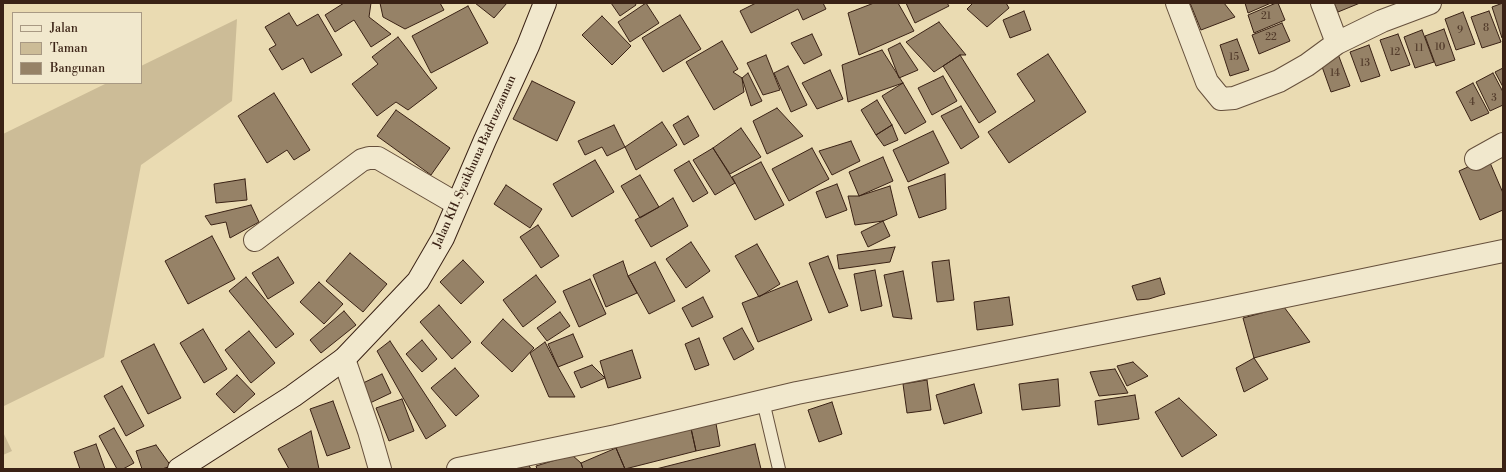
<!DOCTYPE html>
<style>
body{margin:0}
#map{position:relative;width:1506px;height:472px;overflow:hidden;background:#eadbb2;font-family:"Libre Bodoni",serif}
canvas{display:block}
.frame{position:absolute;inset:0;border:4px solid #3a2215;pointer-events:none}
.legend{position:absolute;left:12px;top:12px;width:130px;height:72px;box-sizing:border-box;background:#f1e8cd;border:1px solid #a89983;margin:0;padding:5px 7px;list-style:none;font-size:12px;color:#3a2215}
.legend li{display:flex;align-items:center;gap:8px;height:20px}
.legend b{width:20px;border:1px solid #a89983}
</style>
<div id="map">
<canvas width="1506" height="472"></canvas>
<div class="frame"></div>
<ul class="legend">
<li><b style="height:5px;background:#f1e8cd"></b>Jalan</li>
<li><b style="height:11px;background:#ccbc97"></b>Taman</li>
<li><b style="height:11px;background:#968267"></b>Bangunan</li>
</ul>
</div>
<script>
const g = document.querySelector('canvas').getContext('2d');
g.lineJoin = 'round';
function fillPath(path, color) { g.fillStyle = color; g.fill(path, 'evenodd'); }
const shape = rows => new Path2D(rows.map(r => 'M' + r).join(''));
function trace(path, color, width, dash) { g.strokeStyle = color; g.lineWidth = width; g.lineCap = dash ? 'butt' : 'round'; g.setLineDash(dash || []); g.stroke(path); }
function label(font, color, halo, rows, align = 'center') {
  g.font = font + ' "Libre Bodoni",serif'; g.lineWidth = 4; g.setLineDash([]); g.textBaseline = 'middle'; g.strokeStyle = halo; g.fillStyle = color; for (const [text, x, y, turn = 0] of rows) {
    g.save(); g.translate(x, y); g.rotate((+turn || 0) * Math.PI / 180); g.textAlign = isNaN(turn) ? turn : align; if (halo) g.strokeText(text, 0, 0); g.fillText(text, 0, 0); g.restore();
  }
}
fillPath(shape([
 [237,19,232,101,141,165,104,357,4,406,3,134,107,83,141,83,141,66],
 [3,432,12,451,3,455]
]), '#ccbc97');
const building = shape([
 [344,3,371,3,369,17,391,34,371,47,354,20,335,32,325,15,344,3],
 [380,3,440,3,444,10,405,29,383,17,380,3],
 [475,3,507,3,494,18,475,3],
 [611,3,635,3,636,5,620,16,611,3],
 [646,3,659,23,630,42,618,22,646,3],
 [756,3,823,3,826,9,803,20,798,9,751,33,740,11,756,3],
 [874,3,898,3,914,31,859,55,848,13,874,3],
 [906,3,947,3,949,6,915,23,906,3],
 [973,3,1006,3,1009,8,987,27,967,9,973,3],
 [1190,3,1224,3,1235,17,1201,30,1190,3],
 [1245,3,1271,3,1248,13,1245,3],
 [1276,3,1278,3,1285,20,1254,33,1248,15,1276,3],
 [1334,3,1360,3,1338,12,1334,3],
 [1503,3,1503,37,1502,38,1492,7,1503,3],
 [468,6,488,43,431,73,412,36,468,6],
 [1024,11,1031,30,1010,38,1003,20,1024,11],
 [1489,11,1501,42,1482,48,1471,17,1489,11],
 [1463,12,1475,44,1456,50,1445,19,1463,12],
 [289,13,297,26,318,14,342,55,311,73,303,58,282,70,269,49,276,45,265,27,289,13],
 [680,15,701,49,663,72,642,38,680,15],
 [602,16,631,46,612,65,582,35,602,16],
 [939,22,966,55,960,55,934,72,906,42,939,22],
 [1282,23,1290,41,1259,54,1252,35,1282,23],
 [1444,29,1455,60,1436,66,1425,36,1444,29],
 [1422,30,1434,62,1415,68,1404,37,1422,30],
 [812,34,822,55,804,64,791,43,812,34],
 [1398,34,1410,65,1391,71,1380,40,1398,34],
 [398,37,437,88,408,110,396,102,377,116,352,84,378,64,372,57,398,37],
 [1237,39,1249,70,1230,76,1220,45,1237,39],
 [722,41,738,69,733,72,742,78,744,92,714,110,686,62,722,41],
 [900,43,918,70,899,78,888,49,900,43],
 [1369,45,1380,76,1361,82,1350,52,1369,45],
 [882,50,903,83,848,102,842,65,882,50],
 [1048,54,1086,112,1009,163,988,132,1035,101,1017,74,1048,54],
 [1338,54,1350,86,1331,92,1320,61,1338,54],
 [766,55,780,90,763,95,747,63,766,55],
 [960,55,996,112,979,123,943,66,960,55],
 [788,66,807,105,791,112,774,73,788,66],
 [1503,68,1503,87,1495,72,1503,68],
 [830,70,843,99,817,109,802,83,830,70],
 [748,73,762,101,751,106,742,78,748,73],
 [1493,73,1503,92,1503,105,1490,111,1476,82,1493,73],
 [943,76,957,101,932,115,918,88,943,76],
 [532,81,575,102,557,141,513,119,532,81],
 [903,83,926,122,905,134,882,96,903,83],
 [1473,83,1489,113,1471,121,1456,92,1473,83],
 [274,93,310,150,294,160,287,150,267,163,238,116,274,93],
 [877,100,892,125,876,135,861,110,877,100],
 [961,106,979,137,961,149,941,116,961,106],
 [777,108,803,136,767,154,753,121,777,108],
 [396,110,450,148,431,175,377,136,396,110],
 [688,116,699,136,684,145,673,125,688,116],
 [662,122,677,145,636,170,625,147,662,122],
 [614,125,625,147,607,156,602,147,585,155,578,141,614,125],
 [892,125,898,140,884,146,876,135,892,125],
 [741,128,761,157,730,174,713,148,741,128],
 [933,131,949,163,908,182,893,150,933,131],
 [851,141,860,161,832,175,819,151,851,141],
 [713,148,735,183,715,195,693,160,713,148],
 [812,148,829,179,789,201,772,169,812,148],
 [883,157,893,181,859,196,849,172,883,157],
 [1488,158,1503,193,1503,210,1480,220,1459,171,1488,158],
 [595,160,614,192,572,217,553,184,595,160],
 [689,161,708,193,693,202,674,170,689,161],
 [761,162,784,205,755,220,732,177,761,162],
 [945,174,946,209,919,218,908,187,945,174],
 [640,175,659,207,640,218,621,186,640,175],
 [245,179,247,200,216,203,214,184,245,179],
 [837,184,847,210,826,218,816,192,837,184],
 [506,185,542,209,530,228,494,204,506,185],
 [890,186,897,215,883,221,855,225,848,196,859,196,890,186],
 [673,198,688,226,651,247,635,220,659,207,673,198],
 [251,205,259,222,230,238,226,222,211,225,205,216,251,205],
 [883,221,890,236,868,247,861,232,883,221],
 [538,225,559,256,541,268,520,237,538,225],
 [212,236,235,279,188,304,165,261,212,236],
 [691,242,710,271,686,288,666,259,691,242],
 [757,244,780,284,759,297,735,256,757,244],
 [895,247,890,262,839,269,837,255,895,247],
 [350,253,387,284,363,312,326,281,350,253],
 [828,256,848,306,829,313,809,263,828,256],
 [278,257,294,283,268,299,252,273,278,257],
 [463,260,484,282,461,304,440,282,463,260],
 [949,260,954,300,937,302,932,262,949,260],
 [623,261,628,276,637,293,606,307,593,275,623,261],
 [655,262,675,301,649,314,628,276,655,262],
 [875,270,882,306,861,311,854,274,875,270],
 [903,271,912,319,893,317,884,275,903,271],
 [536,275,556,302,523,327,503,300,536,275],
 [246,277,294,334,276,348,229,291,246,277],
 [1160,278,1165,294,1149,299,1137,300,1132,286,1160,278],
 [590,279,606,314,579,327,563,291,590,279],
 [797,281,812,320,758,342,742,303,797,281],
 [319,282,343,304,324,324,300,302,319,282],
 [703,297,713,317,692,327,682,308,703,297],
 [1009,297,1013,325,977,330,974,302,1009,297],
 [439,305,471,342,452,359,420,322,439,305],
 [1284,307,1310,342,1254,358,1243,318,1284,307],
 [344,311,356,325,321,353,310,340,344,311],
 [560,312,570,326,547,341,537,328,560,312],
 [503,319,534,348,512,372,481,343,503,319],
 [742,328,754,349,734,360,723,338,742,328],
 [203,329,227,369,204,383,180,343,203,329],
 [249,331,275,363,251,383,225,350,249,331],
 [573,334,583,357,558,367,548,344,573,334],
 [699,338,709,365,695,370,685,344,699,338],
 [422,340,437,359,422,372,406,354,422,340],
 [390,341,446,426,426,439,377,351,390,341],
 [545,342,558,367,575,397,549,397,530,353,545,342],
 [154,344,181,398,148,414,121,361,154,344],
 [632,350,641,378,608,388,600,361,632,350],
 [1254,358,1268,379,1244,392,1236,368,1254,358],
 [1133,362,1148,376,1127,386,1117,366,1133,362],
 [592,365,605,378,581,388,574,372,592,365],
 [455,368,479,396,456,416,431,388,455,368],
 [1115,369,1128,393,1099,396,1090,372,1115,369],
 [382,374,391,393,370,403,361,384,382,374],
 [237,375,255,394,234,413,216,394,237,375],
 [1058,379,1060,406,1022,410,1019,384,1058,379],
 [927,380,931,410,907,413,903,384,927,380],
 [974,384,982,413,944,424,936,395,974,384],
 [122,386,144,426,126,436,104,396,122,386],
 [1135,395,1139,419,1098,425,1095,401,1135,395],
 [1179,398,1217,435,1182,457,1155,412,1179,398],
 [402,399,414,431,389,441,376,408,402,399],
 [333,401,350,448,327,456,310,409,333,401],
 [832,402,842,434,819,442,808,410,832,402],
 [715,418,720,446,696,451,690,424,715,418],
 [690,424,696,451,625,469,616,448,616,436,690,424],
 [114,428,134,463,123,469,117,469,99,436,114,428],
 [311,431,319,469,289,469,278,449,311,431],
 [96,444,105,469,80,469,74,452,96,444],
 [755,444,761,469,656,469,755,444],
 [156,445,171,466,162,469,142,469,136,451,156,445],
 [616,448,625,469,583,469,581,463,616,448],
 [572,455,581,463,583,469,537,469,536,466,572,455],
 [526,461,531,469,493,469,526,461]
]);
fillPath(building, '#968267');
trace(building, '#3a2215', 1);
const service = shape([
 [763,401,779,469]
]);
const minor = shape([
 [1177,3,1207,82,1221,99,1234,98,1279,81,1307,65,1337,43,1382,21,1430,3],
 [1322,3,1337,43],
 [1476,159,1503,144],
 [255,240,362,160,369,158,378,158,457,204],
 [344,359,369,431,380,469],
 [458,469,616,436,797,393,1209,312,1503,251]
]);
const secondary = shape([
 [179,469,293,396,344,359,418,281,443,238,485,140,528,46,545,3]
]);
trace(service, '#66503c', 14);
trace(minor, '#66503c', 24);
trace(secondary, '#3a2215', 24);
trace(service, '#f1e8cd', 12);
trace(minor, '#f1e8cd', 22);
trace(secondary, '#f1e8cd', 22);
label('10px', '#513a2a', null, [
 ["21",1266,17],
 ["8",1486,29],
 ["9",1460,31],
 ["22",1271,38],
 ["10",1440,48],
 ["11",1419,49],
 ["12",1395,53],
 ["15",1234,58],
 ["13",1365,64],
 ["14",1335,74],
 ["3",1494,99],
 ["4",1472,103]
]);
label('12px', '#3a2215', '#f1e8cd', [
 ["Jalan KH. Syaikhuna Badruzzaman",475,162,-66]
]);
</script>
